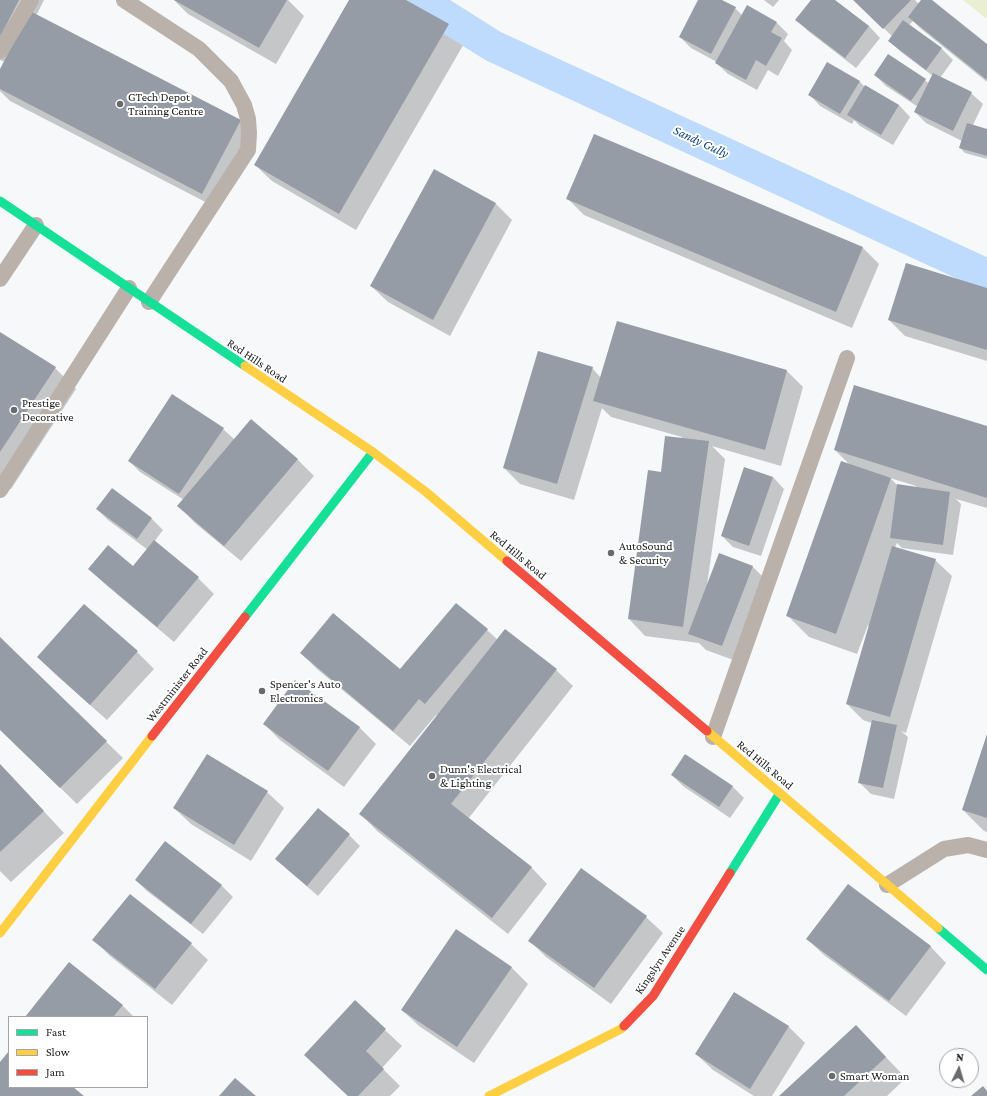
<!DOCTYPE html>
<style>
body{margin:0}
#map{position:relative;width:987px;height:1096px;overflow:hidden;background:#f6f8fa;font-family:"Crimson Pro",serif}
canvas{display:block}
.legend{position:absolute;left:8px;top:1016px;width:140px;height:72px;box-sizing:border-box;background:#fff;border:1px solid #a5a5a5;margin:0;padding:5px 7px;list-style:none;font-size:12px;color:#1d1e1f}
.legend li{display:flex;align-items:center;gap:8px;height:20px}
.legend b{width:20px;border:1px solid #a5a5a5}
.north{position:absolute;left:939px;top:1048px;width:40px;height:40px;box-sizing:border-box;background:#fff;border:1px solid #a5a5a5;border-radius:50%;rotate:5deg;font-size:11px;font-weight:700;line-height:16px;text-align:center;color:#1d1e1f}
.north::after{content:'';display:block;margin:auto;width:14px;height:18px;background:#696a6c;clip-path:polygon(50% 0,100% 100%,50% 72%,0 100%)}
</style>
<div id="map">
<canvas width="987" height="1096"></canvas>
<ul class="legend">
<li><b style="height:5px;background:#16e098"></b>Fast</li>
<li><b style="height:5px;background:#ffcf43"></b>Slow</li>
<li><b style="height:5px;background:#f24e42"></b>Jam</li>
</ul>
<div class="north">N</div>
</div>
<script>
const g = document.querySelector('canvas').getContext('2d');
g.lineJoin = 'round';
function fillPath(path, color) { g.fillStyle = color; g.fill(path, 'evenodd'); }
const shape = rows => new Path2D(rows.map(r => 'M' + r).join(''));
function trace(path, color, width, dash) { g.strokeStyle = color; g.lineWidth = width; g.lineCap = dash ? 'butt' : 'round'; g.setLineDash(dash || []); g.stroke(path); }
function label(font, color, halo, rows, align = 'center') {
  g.font = font + ' "Crimson Pro",serif'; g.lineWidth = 4; g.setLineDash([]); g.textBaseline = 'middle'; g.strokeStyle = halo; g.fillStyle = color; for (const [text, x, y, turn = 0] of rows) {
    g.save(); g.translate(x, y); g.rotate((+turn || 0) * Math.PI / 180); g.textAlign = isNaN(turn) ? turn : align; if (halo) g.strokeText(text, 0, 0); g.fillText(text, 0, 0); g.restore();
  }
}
fillPath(shape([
 [963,0,987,0,987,19]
]), '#eaeed2');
fillPath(shape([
 [0,0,44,0,36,16,240,121,257,138,219,209,10,101,0,91,0,71,5,62,0,60],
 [174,0,288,0,304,16,276,64,188,14],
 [350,0,404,0,448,25,465,42,356,230,272,181,255,165],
 [699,0,720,0,735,8,742,15,776,22,788,34,784,41,792,50,778,76,768,70,757,90,728,74,716,63,717,62,691,48,680,37],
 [764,0,779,0,773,7],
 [812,0,834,0,869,26,880,38,856,68,808,31,797,20],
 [854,0,915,0,919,4,922,0,931,0,987,45,987,82,920,28,913,21,909,25,942,49,953,60,940,78,971,93,983,104,973,125,987,130,987,159,965,153,960,148,962,141,926,123,915,112,918,107,886,86,875,75,925,80,929,84,933,76,901,52,889,41,893,37],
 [828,63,860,82,865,87,865,86,899,105,910,117,893,145,860,126,854,120,852,124,820,106,809,94],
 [595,135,863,248,879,264,852,328,584,215,568,199],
 [434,171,496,204,512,220,450,336,388,302,371,286],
 [987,289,987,361,905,336,889,320],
 [617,322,787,371,803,387,781,466,712,446,725,459,707,585,720,554,753,567,769,583,739,662,706,650,699,643,645,636,629,619,649,471,662,473,682,437,611,417,602,408,574,500,520,484,504,468,592,368,601,378],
 [0,333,55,368,76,389,11,489,0,482],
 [987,427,987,508,956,499,961,504,953,555,902,548,897,543,895,548,935,560,952,576,906,733,901,731,908,737,894,799,871,794,859,782,872,723,863,720,847,704,869,626,868,625,857,654,809,637,788,616,850,465,835,450],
 [890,478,916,486,916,488,898,486],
 [223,429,235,440,297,459,314,476,241,561,195,523,179,506,184,500,140,472,129,461],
 [773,477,784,489,761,556,733,547,722,536],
 [112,489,152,519,163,530,154,542,198,578,214,594,174,642,106,585,89,569,133,568,148,550,108,520,97,509],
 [456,604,487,630,498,640,505,630,556,670,573,686,468,819,531,867,547,884,508,934,377,831,361,814,438,716,436,715,410,746,317,669,301,653,401,671],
 [84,606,137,652,154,669,107,720,55,674,38,657],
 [0,639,123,758,77,804,0,729],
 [296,681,360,728,376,744,344,787,280,740,264,724],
 [987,736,987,832,984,831,963,810],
 [0,764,64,833,11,882,0,871],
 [672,775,733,787,744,798,730,818,683,786],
 [267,792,284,808,251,861,191,824,174,808],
 [318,809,349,835,360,846,318,896,288,870,277,859],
 [136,880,221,885,233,897,203,934,147,891],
 [646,917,663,933,611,1004,546,957,530,941],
 [456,931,512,968,528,984,474,1063,419,1026,402,1010],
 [807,939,930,946,946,963,906,1016,824,955],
 [94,940,191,944,208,960,172,1005,110,956],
 [734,993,789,1027,805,1043,772,1096,754,1096,713,1070,696,1054],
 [355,1002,402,1046,382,1068,400,1086,390,1096,348,1096,305,1055],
 [122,1005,134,1017,26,1017],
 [856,1026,906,1078,887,1096,781,1096]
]), '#0003');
trace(shape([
 [420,0,493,46,987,275]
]), '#bedafd', 32);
fillPath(shape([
 [0,0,19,0,0,37],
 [174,0,287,0,259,48],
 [349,0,406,0,449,24,339,214,254,165],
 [698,0,722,0,736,7,711,54,679,37],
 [811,0,835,0,869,26,845,58,795,20],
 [853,0,911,0,883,29],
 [921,0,932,0,987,44,987,80,908,17],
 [747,5,777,22,771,32,782,38,766,66,756,60,746,80,715,63],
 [30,11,241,120,202,194,0,89,0,69],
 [903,20,942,48,926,70,888,41],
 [888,54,926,79,911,101,874,75],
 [827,62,860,81,840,114,808,95],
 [933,73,972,92,953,131,914,112],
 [865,85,899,105,881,135,847,115],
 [967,123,987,129,987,156,959,148],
 [594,134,863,247,836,312,566,199],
 [434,169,496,203,433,320,370,286],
 [906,263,987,288,987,350,888,320],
 [617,321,787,370,765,450,593,401],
 [0,332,56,367,0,452],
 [538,351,593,367,557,484,503,468],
 [854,385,987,426,987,498,834,450],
 [172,394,224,428,179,494,128,461],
 [251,419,298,459,224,546,177,506],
 [665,436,709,441,683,627,628,619,648,470,661,472],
 [841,461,891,478,836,634,786,616],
 [744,467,773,477,749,546,721,536],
 [897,484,950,492,943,545,890,538],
 [112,488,152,518,137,539,96,509],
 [154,540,199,577,157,627,88,569,108,545,133,566],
 [892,546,936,559,890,717,846,704],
 [719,553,753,566,722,646,688,634],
 [456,603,488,629,425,704,419,699,393,731,300,653,333,613,400,669],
 [84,604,138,651,90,705,37,657],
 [505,629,557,669,451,804,532,867,492,918,359,814],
 [0,637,107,741,60,788,0,730],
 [295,680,360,727,328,771,263,724],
 [872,720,897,725,883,788,858,783],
 [987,734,987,818,962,810],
 [207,754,268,791,234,845,173,808],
 [685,754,733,786,719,807,671,775],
 [0,764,44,811,0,852],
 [318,808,350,834,307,886,275,859],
 [165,841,222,885,191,924,135,880],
 [581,868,647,916,594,988,528,941],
 [848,884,931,946,889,1001,806,939],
 [130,894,192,943,155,989,92,940],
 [456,929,512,967,457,1047,401,1010],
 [69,962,123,1005,113,1017,25,1017],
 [734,992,789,1026,750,1089,695,1054],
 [355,1000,386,1029,366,1051,384,1069,358,1096,348,1096,304,1055],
 [856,1025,886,1057,844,1096,779,1096],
 [9,1051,9,1087,73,1087,84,1096,0,1096,0,1062],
 [235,1078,256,1096,219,1096],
 [983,1086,987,1091,987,1096,971,1096]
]), '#959ca5');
trace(shape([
 [124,0,199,49,231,81,244,105,248,119,249,133,248,150,149,302],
 [0,51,31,0],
 [0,279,36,225],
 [0,490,129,288],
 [713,737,847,358],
 [887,885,944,849,968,845,987,850]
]), '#bab2aa', 16);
trace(shape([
 [0,201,245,366],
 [245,617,373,452],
 [730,873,780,793],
 [938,928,987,970]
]), '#16e098', 9);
trace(shape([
 [245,366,373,452,426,492,507,561],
 [707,731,938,928],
 [0,933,152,736],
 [489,1096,621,1029,624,1026]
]), '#ffcf43', 9);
trace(shape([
 [507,561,707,731],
 [152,736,245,617],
 [624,1026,653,996,730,873]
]), '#f24e42', 9);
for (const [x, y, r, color] of [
 [120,104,4,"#696a6c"],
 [14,410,4,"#696a6c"],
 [611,553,4,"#696a6c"],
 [262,691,4,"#696a6c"],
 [432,776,4,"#696a6c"],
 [832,1076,4,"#696a6c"]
]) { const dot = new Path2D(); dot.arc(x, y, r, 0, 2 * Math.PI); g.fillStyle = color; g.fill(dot); trace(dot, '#fff', 1.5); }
label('12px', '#1d1e1f', '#fff', [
 ["GTech Depot",128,97],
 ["Training Centre",128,111],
 ["Prestige",22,403],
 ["Decorative",22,417],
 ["AutoSound",619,546],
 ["& Security",619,560],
 ["Spencer's Auto",270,684],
 ["Electronics",270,698],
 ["Dunn's Electrical",440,769],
 ["& Lighting",440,783],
 ["Smart Woman",840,1076]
], 'left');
label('12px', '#1d1e1f', '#fff', [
 ["Red Hills Road",257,361,34],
 ["Red Hills Road",518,555,40],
 ["Westminister Road",177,685,-52],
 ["Red Hills Road",765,765,40],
 ["Kingslyn Avenue",660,960,-56]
]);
label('italic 13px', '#11447e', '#fff', [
 ["Sandy Gully",701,142,25]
]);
</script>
